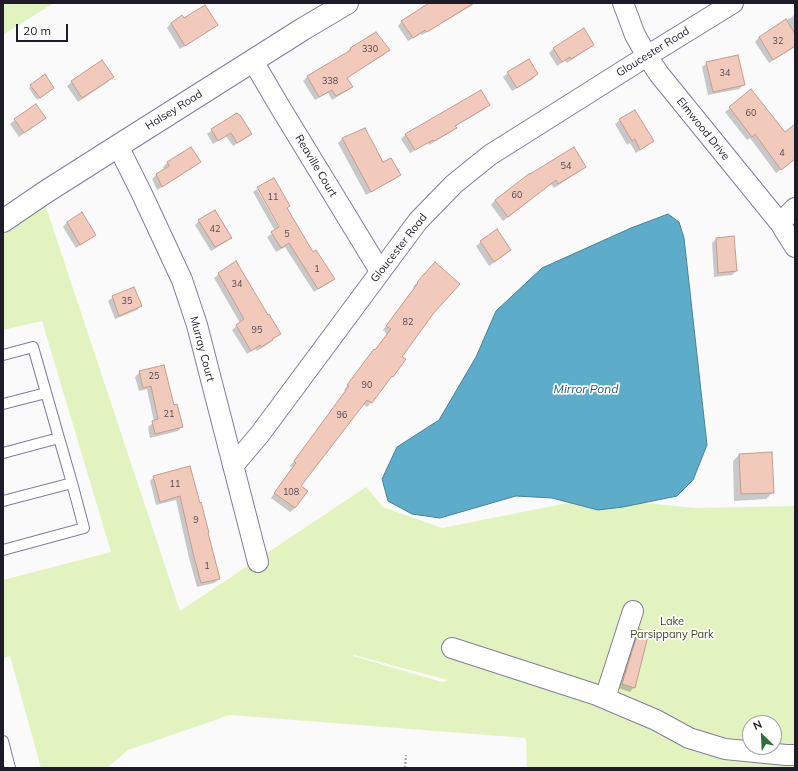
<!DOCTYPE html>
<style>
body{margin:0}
#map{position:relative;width:798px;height:771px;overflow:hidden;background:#fafafa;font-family:Mulish,sans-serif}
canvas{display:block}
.frame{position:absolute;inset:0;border:4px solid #1e1c29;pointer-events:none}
.north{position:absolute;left:742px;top:715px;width:40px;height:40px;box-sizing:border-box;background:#fff;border:1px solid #a5a4a9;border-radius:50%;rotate:336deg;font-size:11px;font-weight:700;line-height:16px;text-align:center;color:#1e1c29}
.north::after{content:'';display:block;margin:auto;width:14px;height:18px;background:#2e713c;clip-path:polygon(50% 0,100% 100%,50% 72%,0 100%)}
.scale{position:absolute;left:16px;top:24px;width:52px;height:18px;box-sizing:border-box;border:2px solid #1e1c29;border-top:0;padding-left:5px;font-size:12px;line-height:14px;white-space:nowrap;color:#1e1c29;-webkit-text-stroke:3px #fff;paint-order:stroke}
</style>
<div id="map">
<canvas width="798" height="771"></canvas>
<div class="frame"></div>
<div class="north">N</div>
<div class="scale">20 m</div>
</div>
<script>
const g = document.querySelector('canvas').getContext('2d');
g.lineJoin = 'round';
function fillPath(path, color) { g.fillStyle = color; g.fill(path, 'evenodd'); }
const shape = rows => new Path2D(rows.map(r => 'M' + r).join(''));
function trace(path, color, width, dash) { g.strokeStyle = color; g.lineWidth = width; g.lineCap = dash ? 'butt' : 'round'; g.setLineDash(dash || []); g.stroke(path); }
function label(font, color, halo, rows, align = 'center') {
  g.font = font + ' Mulish,sans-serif'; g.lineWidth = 3.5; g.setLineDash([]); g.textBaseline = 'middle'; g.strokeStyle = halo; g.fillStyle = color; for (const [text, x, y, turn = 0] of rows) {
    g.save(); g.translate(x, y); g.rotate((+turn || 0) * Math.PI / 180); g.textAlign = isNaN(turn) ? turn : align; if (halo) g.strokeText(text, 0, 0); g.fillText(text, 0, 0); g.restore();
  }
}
fillPath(shape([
 [3,3,54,3,3,35],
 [42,195,180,611,366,487,383,507,442,528,593,498,696,508,795,506,795,768,527,768,526,738,230,715,128,750,107,768,41,768,10,656,3,658,3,580,111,552,42,321,3,330,3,222],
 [353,656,354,655,448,680,442,682],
 [750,723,774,723,774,747,750,747]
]), '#e3f3bf');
const water = shape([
 [668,214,679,222,684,238,707,445,693,480,677,496,623,507,598,510,552,498,516,496,440,518,412,514,388,501,382,479,397,447,439,420,476,357,496,311,542,268,631,228,668,214]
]);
fillPath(water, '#5dacc9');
trace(water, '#4a8199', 1);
fillPath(shape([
 [431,3,474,3,471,6,422,35,421,34,408,41,398,26,402,21],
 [795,14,795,47,769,63,755,42,759,37,792,17],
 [184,19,212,29,180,49,167,28,171,23],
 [376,33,388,50,384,55,346,78,351,87,347,91,332,100,328,93,315,100,303,81,307,77,347,54,346,53,350,49],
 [592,45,588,49,567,63,565,61,557,66,549,53,553,49],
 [707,63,744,84,739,89,708,95,702,67],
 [508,73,537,74,533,79,512,91,503,77],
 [112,77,108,82,78,102,67,86,72,82],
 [31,86,51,90,37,100,29,88],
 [751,91,785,133,795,137,795,159,776,173,750,138,747,140,725,112],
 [480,92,489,105,485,109,454,127,455,128,451,132,429,145,428,143,410,153,401,139,405,135],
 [237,114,250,134,246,138,233,146,226,136,213,144,207,134,212,130],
 [45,118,40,122,19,137,10,124,15,120],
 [620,120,653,141,648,145,636,153,630,143,627,145,615,124],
 [364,129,383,164,399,175,395,179,366,195,338,143,342,139],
 [191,148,199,162,195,166,157,190,152,179,156,175,164,169,163,167,167,163],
 [585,167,580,171,554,188,551,184,503,221,491,205,495,200,530,175],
 [258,188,286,209,312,253,333,279,329,283,314,292,285,247,276,252,267,237,275,231,253,192,257,189,281,232,283,231],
 [82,213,95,235,90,239,76,248,63,227,67,222],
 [199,221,231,238,226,242,211,251,195,225],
 [733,237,736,271,732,275,714,277,712,243,716,239],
 [481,242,509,250,505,255,489,266,476,246],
 [431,267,432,314,401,357,404,359,371,403,367,407,363,404,300,486,307,491,295,508,290,512,271,498,292,467,290,466,346,391,344,390,387,334,383,330,414,288,413,287],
 [219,274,268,316,280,333,268,344,257,351,255,349,247,354,232,330,240,323,214,278],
 [113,297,141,306,137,310,115,319,108,301],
 [140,372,173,406,182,427,178,431,150,438,148,427,154,422,147,389,139,391,135,377],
 [739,455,773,492,766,499,734,501,733,461],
 [190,467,219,579,214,583,197,587,189,558,176,500,156,505,150,481,154,477],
 [639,631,634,687,630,692,618,688,635,635]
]), '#0003');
const building = shape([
 [429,3,474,3,427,32,425,30,413,38,401,21,429,3],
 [205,5,218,25,185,46,171,23,182,15,184,18,205,5],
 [786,19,795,34,795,46,773,60,759,37,786,19],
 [584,28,594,45,571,59,570,57,562,62,553,48,584,28],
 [376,32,390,50,347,78,353,87,336,96,332,90,319,97,307,76,351,50,350,48,376,32],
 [738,55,745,85,713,92,706,62,738,55],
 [529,59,538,74,517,88,507,72,529,59],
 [102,60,114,77,82,98,71,81,102,60],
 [45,74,54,88,40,98,30,85,45,74],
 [751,89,785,132,795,124,795,159,781,170,755,134,752,137,729,107,751,89],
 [481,90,490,105,455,126,457,128,434,141,433,140,415,150,405,134,481,90],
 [36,104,46,118,24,133,14,119,36,104],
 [635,110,654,141,640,150,635,139,632,141,619,119,635,110],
 [237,113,239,115,240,115,252,134,237,143,231,133,218,141,211,129,237,113],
 [365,128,383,162,391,158,401,175,371,192,342,138,365,128],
 [191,147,201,162,162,187,156,174,169,166,167,162,191,147],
 [574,147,586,167,558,184,556,180,508,217,495,200,530,173,530,174,574,147],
 [274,178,290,206,287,208,313,252,316,250,335,279,318,289,289,243,281,248,271,232,279,227,257,187,274,178],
 [215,210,232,238,215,247,198,220,215,210],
 [82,212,96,235,80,245,67,222,82,212],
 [497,229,511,250,494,262,480,241,497,229],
 [734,236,737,271,718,273,716,238,734,236],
 [236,261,268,315,269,314,281,334,272,339,273,340,261,347,260,345,251,351,236,325,244,319,218,273,236,261],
 [435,262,460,284,433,314,402,357,406,359,393,377,392,376,372,403,367,400,301,486,308,491,295,508,274,493,296,463,294,461,349,386,347,385,374,349,375,350,391,329,386,326,418,283,417,282,435,262],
 [134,287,142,306,119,316,112,296,134,287],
 [164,365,174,405,177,404,183,427,155,434,152,421,158,419,151,386,143,388,139,371,164,365],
 [772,452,774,493,741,494,739,454,772,452],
 [190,466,200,503,201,502,209,533,208,533,220,579,201,583,193,553,180,496,160,502,153,476,190,466],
 [639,629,649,632,635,688,622,684,639,629]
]);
fillPath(building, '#f2cabc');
trace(building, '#c39c8f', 1);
const lane = shape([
 [3,355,33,347,59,438,72,483,84,528,3,550],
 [3,404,46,393],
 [3,453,59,438],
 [3,501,72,483],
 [3,741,10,768]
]);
const street = shape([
 [623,3,635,35,647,56,659,74,780,223,795,247],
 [253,61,280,107,380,271],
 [118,146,141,192,182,280,197,325,258,562],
 [780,223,795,208],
 [233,466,260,434,418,221,454,184,490,155,647,56,733,3],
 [452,648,597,695,656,720,689,738,725,749,786,755,795,755],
 [605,698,633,611]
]);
const secondary = shape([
 [3,221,44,193,118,146,303,29,347,3]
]);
trace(lane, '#817d9d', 12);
trace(street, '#817d9d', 22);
trace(secondary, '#817d9d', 24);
trace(shape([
 [405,768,406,755]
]), '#a9a8ad', 2.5, [2, 2]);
trace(lane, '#fff', 10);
trace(street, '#fff', 20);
trace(secondary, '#fff', 22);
label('9px', '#53484e', null, [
 ["32",778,41],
 ["330",370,49],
 ["34",725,73],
 ["338",330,81],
 ["60",751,113],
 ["4",782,153],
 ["54",566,166],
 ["60",517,195],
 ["11",273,197],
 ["42",215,229],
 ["5",287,234],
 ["1",317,269],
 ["34",237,284],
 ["35",127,301],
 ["82",408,322],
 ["95",257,330],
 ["25",154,376],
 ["90",367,385],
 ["21",169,414],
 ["96",342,415],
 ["11",175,484],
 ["108",291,492],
 ["9",196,520],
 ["1",207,566]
]);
label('11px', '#1e1c29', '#fff', [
 ["Gloucester Road",653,52,-32],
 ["Halsey Road",174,110,-32],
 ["Elmwood Drive",703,129,51],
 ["Reaville Court",316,166,59],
 ["Gloucester Road",399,248,-52],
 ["Murray Court",202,349,75]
]);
label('11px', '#3b4718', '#fff', [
 ["Lake",672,622],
 ["Parsippany Park",672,635]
]);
label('italic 12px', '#215f74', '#fff', [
 ["Mirror Pond",586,389]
]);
</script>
